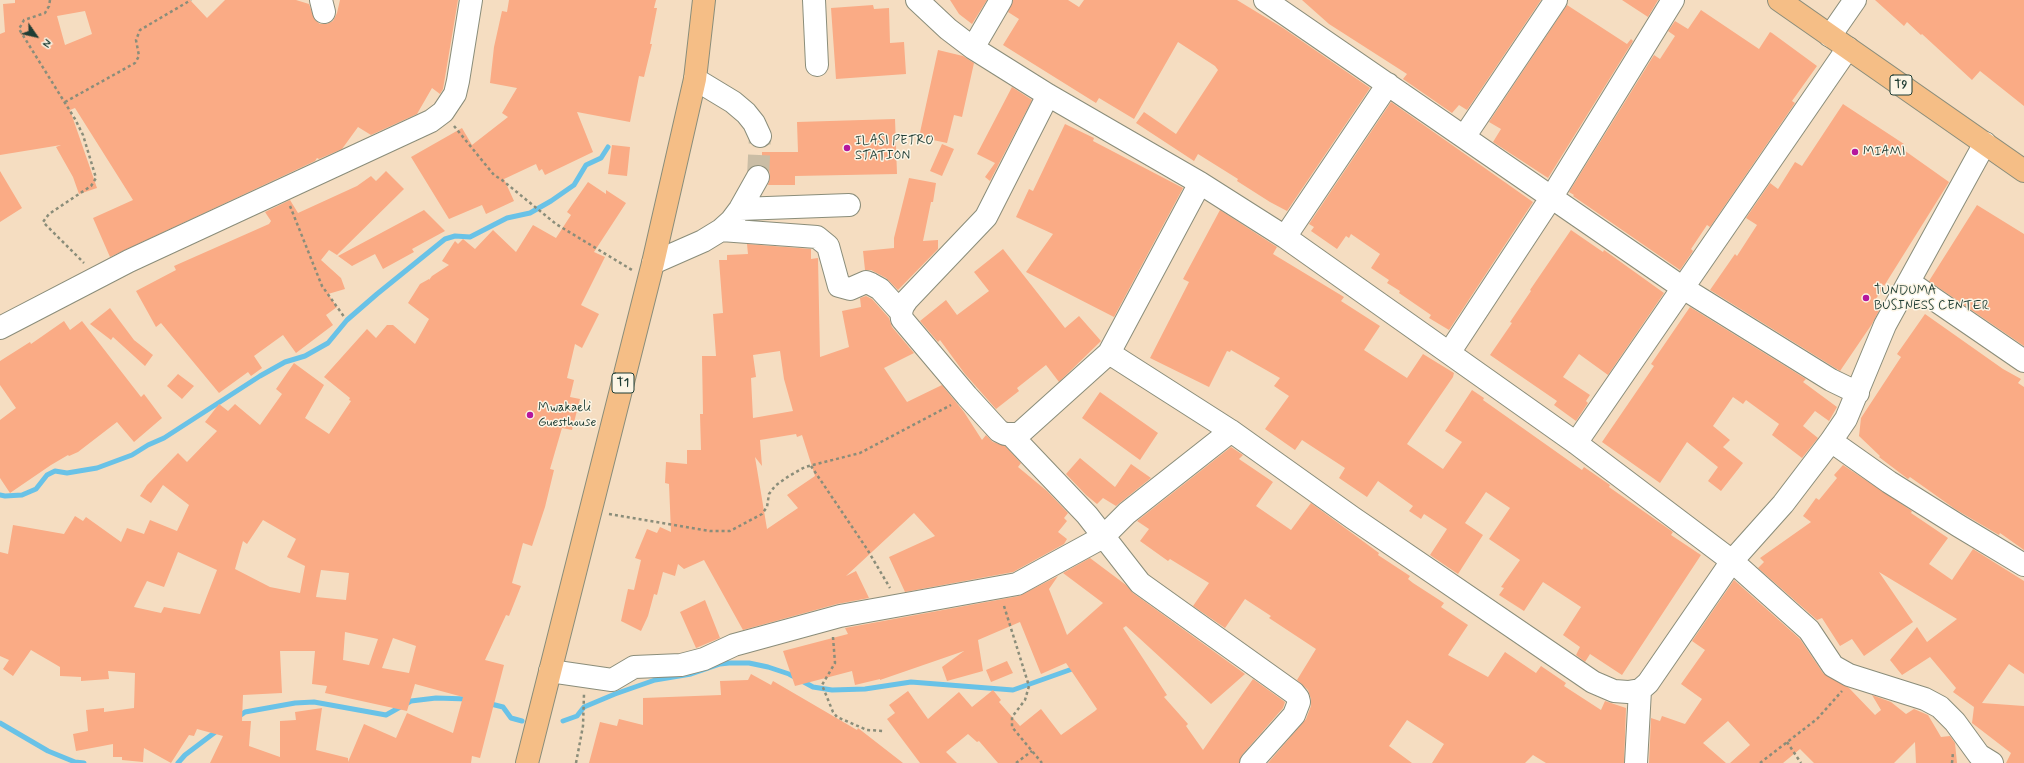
<!DOCTYPE html>
<style>
body{margin:0}
#map{position:relative;width:2024px;height:763px;overflow:hidden;background:#f5ddc1;font-family:Mynerve,sans-serif}
canvas{display:block}
.north{position:absolute;left:16px;top:16px;width:40px;height:40px;-webkit-text-stroke:3px #fcf5e5;paint-order:stroke;rotate:124deg;font-size:11px;font-weight:700;line-height:16px;text-align:center;color:#1f3d34}
.north::after{content:'';display:block;margin:auto;width:14px;height:18px;background:#1f3d34;clip-path:polygon(50% 0,100% 100%,50% 72%,0 100%)}
</style>
<div id="map">
<canvas width="2024" height="763"></canvas>
<div class="north">N</div>
</div>
<script>
const g = document.querySelector('canvas').getContext('2d');
g.lineJoin = 'round';
const shape = rows => new Path2D(rows.map(r => 'M' + r).join(''));
function trace(path, color, width, dash) { g.strokeStyle = color; g.lineWidth = width; g.lineCap = dash ? 'butt' : 'round'; g.setLineDash(dash || []); g.stroke(path); }
function fillPath(path, color) { g.fillStyle = color; g.fill(path, 'evenodd'); }
function label(font, color, halo, rows, align = 'center') {
  g.font = font + ' Mynerve,sans-serif'; g.lineWidth = 3; g.setLineDash([]); g.textBaseline = 'middle'; g.strokeStyle = halo; g.fillStyle = color; for (const [text, x, y, turn = 0] of rows) {
    g.save(); g.translate(x, y); g.rotate((+turn || 0) * Math.PI / 180); g.textAlign = isNaN(turn) ? turn : align; if (halo) g.strokeText(text, 0, 0); g.fillText(text, 0, 0); g.restore();
  }
}
trace(shape([
 [0,495,5,496,22,495,36,489,47,475,55,471,67,473,97,468,132,455,148,445,164,438,260,376,285,362,305,356,328,343,347,320,377,294,445,239,455,236,470,237,507,218,530,213,551,201,574,185,586,165,601,158,608,147],
 [487,703,503,707,511,718,522,721],
 [238,717,245,712,295,703,314,702,386,715,411,701,436,698,468,699],
 [563,721,577,716,584,707,615,694,655,680,691,674,720,664,729,663,749,663,768,667,789,674,813,687,832,690,865,689,911,682,1013,690,1075,668],
 [0,723,48,751,75,762,84,763],
 [178,763,185,755,218,730]
]), '#69c2e7', 5);
fillPath(shape([
 [15,0,190,0,207,18,225,0,296,0,309,4,315,20,320,24,327,24,333,21,337,13,340,0,458,0,443,89,440,94,432,88,417,114,371,135,358,127,342,149,319,159,317,158,315,161,110,257,93,218,133,200,75,108,70,110,97,188,79,194,73,177,56,147,61,145,0,155,0,34,5,32,3,4,15,3],
 [85,11,92,34,65,45,57,16],
 [509,0,656,0,654,8,657,8,650,44,652,44,644,77,639,76,630,122,577,112,593,152,545,175,542,169,539,171,536,164,504,179,514,201,486,214,482,205,449,219,411,157,462,128,472,145,508,117,502,113,517,88,490,83,494,47,502,11,507,12],
 [950,0,987,0,972,24,959,14],
 [1013,0,1068,0,1079,7,1084,0,1237,0,1283,28,1370,88,1287,211,1270,202,1237,181,1238,179,1198,154,1194,161,1136,123,1144,112,1176,134,1218,70,1215,66,1178,42,1134,119,1099,98,1096,103,1003,45,1019,19,1008,12],
 [1302,0,1541,0,1467,110,1459,105,1452,113,1403,79,1407,74,1329,24],
 [1622,0,1658,0,1648,17],
 [1875,0,2024,0,2024,106,1980,71,1972,80,1922,34,1921,35,1907,22,1904,26],
 [873,5,874,9,889,8,890,43,904,42,906,74,836,79,831,8],
 [1567,5,1627,44,1631,39,1633,41,1548,178,1493,142,1501,129,1489,122],
 [1701,10,1759,49,1770,32,1772,33,1817,66,1792,101,1795,103,1710,227,1707,225,1691,249,1693,251,1680,270,1573,196,1574,195,1569,192,1654,55,1660,59,1675,36,1668,31,1675,21,1688,29],
 [938,50,963,56,974,63,962,117,954,115,947,143,919,137],
 [1012,87,1032,100,990,181,985,177,995,163,977,154],
 [1391,102,1533,202,1449,330,1429,318,1431,315,1399,293,1400,291,1387,283,1389,280,1371,268,1380,254,1351,234,1349,238,1346,236,1337,249,1311,231,1314,227,1309,224],
 [1843,104,1904,144,1901,148,1949,182,1874,302,1881,307,1872,324,1840,371,1710,290,1735,254,1737,256,1757,225,1746,218,1770,183,1778,189,1795,162,1802,166],
 [895,119,897,174,795,176,795,185,768,185,770,176,769,170,762,165,762,152,798,152,797,122],
 [1065,124,1094,138,1093,141,1183,188,1114,317,1026,272,1053,234,1016,217,1029,189,1033,191],
 [942,144,954,149,942,176,930,171],
 [612,145,630,147,627,176,608,174],
 [0,171,22,208,0,222],
 [386,171,404,189,337,255,329,250,321,260,341,278,345,289,328,294,337,307,326,315,333,325,296,353,283,335,254,356,262,368,251,376,248,372,219,393,161,323,156,327,136,291,176,270,174,266,269,224,271,221,265,212,290,200,298,213,357,186,371,176,376,181],
 [909,178,936,183,933,202,931,202,923,241,938,240,938,249,898,290,886,278,871,270,865,270,863,251,894,248,894,238],
 [588,182,606,194,606,190,626,203,594,252,605,257,581,305,599,314,582,348,575,344,567,378,574,380,570,397,580,399,572,430,562,428,550,469,554,470,545,507,532,546,523,543,512,583,521,586,509,616,506,615,485,660,504,665,480,758,472,756,471,763,210,763,223,736,197,729,194,736,189,735,171,763,144,748,143,762,122,760,122,757,113,757,113,744,76,751,73,734,88,731,86,710,104,708,104,712,134,708,135,673,108,671,109,679,81,681,81,677,60,676,60,667,31,650,13,676,3,669,9,660,0,656,0,552,8,554,13,525,64,534,75,516,83,521,86,517,121,542,127,528,144,534,150,520,177,531,189,505,163,485,151,503,140,496,147,485,178,453,187,462,217,431,205,422,219,404,228,411,235,404,260,425,282,394,276,389,294,363,324,385,305,418,329,434,351,401,349,400,350,398,324,377,367,329,376,338,387,325,393,325,415,344,429,319,408,303,420,284,429,279,429,280,432,276,449,265,442,261,455,241,458,244,463,239,475,249,493,230,516,252,533,225,556,238,571,215,567,212],
 [263,520,296,539,287,557,305,566,300,593,270,587,235,569,243,541,247,544],
 [178,552,217,570,200,614,164,607,161,613,134,607,147,581,164,587],
 [321,570,349,573,346,600,316,597],
 [345,632,378,639,369,665,343,660],
 [393,638,416,646,409,673,382,668],
 [280,651,315,651,312,684,327,686,325,693,407,711,415,684,463,697,453,733,407,713,396,738,364,724,348,762,348,758,316,750,322,708,295,712,296,720,280,721,280,757,249,746,251,721,242,721,243,695,282,693],
 [1977,205,2024,234,2024,346,1929,281],
 [424,210,445,231,412,249,414,252,383,269,375,254,352,266,338,256],
 [1220,210,1277,247,1273,254,1344,297,1341,301,1380,326,1364,350,1407,378,1423,354,1454,373,1453,377,1407,444,1443,469,1462,442,1445,431,1472,390,1484,398,1483,400,1582,470,1584,467,1610,485,1609,487,1673,532,1671,535,1701,555,1622,675,1590,654,1585,662,1576,655,1580,647,1563,635,1581,607,1543,582,1524,611,1499,595,1504,588,1501,587,1520,560,1489,539,1510,508,1486,492,1465,523,1483,535,1458,574,1430,555,1447,529,1424,514,1421,519,1409,511,1413,506,1378,481,1367,497,1339,478,1345,468,1302,440,1295,450,1265,429,1289,396,1274,386,1280,378,1231,350,1230,352,1227,351,1209,387,1150,358,1189,282,1183,279],
 [1571,230,1603,252,1604,250,1664,293,1608,375,1579,354,1563,377,1590,395,1586,401,1588,403,1576,421,1554,405,1557,401,1490,355,1512,323,1510,322,1531,291,1530,290],
 [747,244,811,249,811,259,818,258,820,357,849,347,842,311,861,307,860,298,866,296,872,299,889,318,892,327,914,353,884,368,907,402,942,385,964,412,982,440,986,435,993,442,1005,446,1021,463,1018,467,1047,491,1068,513,1064,518,1067,521,1058,532,1067,539,1064,544,1013,572,905,592,889,557,935,536,914,513,846,576,856,571,869,598,837,604,743,630,704,560,684,569,678,564,675,576,663,572,657,595,654,594,648,616,641,631,621,621,628,589,634,590,641,560,635,558,647,529,657,533,660,527,671,532,669,484,665,483,666,462,687,464,687,450,701,450,700,414,703,414,702,356,716,356,713,314,723,313,719,260,727,260,727,255,748,254],
 [780,351,784,379,793,411,753,418,751,378,756,377,753,355],
 [796,434,797,437,802,435,815,476,787,495,798,508,767,529,755,457,762,466,760,440],
 [1003,249,1065,328,1079,316,1101,341,1059,382,1046,365,1017,388,1019,391,996,409,965,374,940,340,938,342,920,321,946,300,957,315,989,291,974,272],
 [1690,307,1806,379,1803,382,1837,407,1829,421,1815,411,1803,426,1818,438,1802,458,1772,435,1779,424,1746,400,1743,404,1733,397,1713,426,1730,440,1723,447,1743,463,1721,491,1708,481,1718,467,1687,442,1660,483,1602,442,1654,366,1651,364],
 [110,308,134,340,153,355,145,366,113,337,111,340,90,324],
 [1925,314,2003,369,2021,379,2018,383,2024,387,2024,550,2000,533,1999,535,1955,509,1910,477,1908,479,1879,457,1880,456,1859,436,1861,418,1901,357,1897,354],
 [64,321,70,330,82,321,141,397,144,394,162,418,134,442,117,422,78,452,69,456,68,455,51,465,10,493,0,478,0,420,16,408,0,385,0,361,30,342,31,344],
 [178,374,194,386,182,399,167,386],
 [1100,392,1158,433,1140,460,1082,418],
 [1231,447,1243,455,1239,459,1273,482,1256,506,1291,530,1311,503,1379,553,1378,555,1410,576,1408,579,1413,583,1444,603,1441,607,1468,625,1448,655,1488,677,1505,652,1536,673,1541,666,1566,683,1564,686,1601,710,1605,701,1626,708,1624,763,1546,763,1533,755,1525,763,1432,763,1444,744,1407,720,1389,746,1412,763,1268,763,1306,719,1311,706,1311,699,1308,690,1297,680,1316,649,1269,618,1271,616,1245,599,1225,628,1193,606,1209,583,1170,559,1168,561,1140,541,1149,529,1137,521],
 [1080,458,1115,487,1131,464,1151,478,1116,506,1103,498,1097,504,1086,495,1066,474],
 [1843,465,1912,511,1911,513,1948,538,1929,564,1952,580,1973,549,2024,581,2024,674,2009,664,1982,703,2024,706,2024,763,2006,763,2011,753,1972,723,1974,707,1953,692,1956,688,1930,657,1902,675,1890,660,1917,627,1927,642,1957,619,1879,572,1913,622,1864,656,1852,639,1840,646,1822,618,1817,620,1758,568,1764,562,1760,558,1811,522,1803,516,1816,498,1819,500,1837,478,1834,475],
 [1090,558,1126,585,1133,593,1245,674,1211,704,1126,626,1123,628,1167,695,1164,697,1188,724,1186,726,1203,750,1253,679,1285,702,1283,708,1242,755,1239,763,998,763,979,741,977,742,968,734,946,752,957,763,920,763,887,719,895,713,889,705,908,691,928,719,959,692,972,707,993,690,1001,700,999,702,1020,726,1041,709,1061,735,1095,711,1097,709,1066,663,1041,674,1020,622,978,640,983,671,947,681,942,667,964,651,880,680,880,679,855,685,852,671,795,686,783,651,848,634,845,628,1019,596,1058,576,1049,589,1067,635,1103,603,1063,573],
 [1734,580,1800,639,1823,673,1849,688,1875,715,1881,710,1872,695,1891,702,1906,714,1914,709,1928,715,1941,737,1950,736,1955,743,1957,763,1916,763,1915,742,1894,763,1814,763,1800,749,1783,763,1730,763,1750,745,1728,721,1703,743,1726,763,1649,763,1651,718,1660,721,1662,716,1685,724,1702,699,1681,684,1705,650,1692,641],
 [705,600,720,638,696,648,680,612],
 [1007,661,1013,673,991,682,986,670],
 [751,674,771,685,773,681,857,730,858,728,903,763,589,763,600,722,617,726,619,719,643,725,643,698,721,695,720,681,748,680]
]), '#faab85');
trace(shape([
 [758,177,760,136]
]), '#cabda5', 22, [22, 11]);
const minor = shape([
 [321,0,324,12],
 [814,0,817,65],
 [917,0,948,29,973,48,1048,95,1200,183,1285,237,1449,353,1576,443,1732,561,1809,630,1833,666,1849,675,1925,699,1940,707,1955,722,1979,755,1992,763],
 [1265,0,1683,288,1831,380,1858,393],
 [1830,36,1855,0],
 [973,48,1001,0],
 [695,79,733,102,746,113,754,123,760,136],
 [1048,95,986,217,907,300,903,306,901,312,902,319,967,396,999,431,1005,434,1019,434,1109,353,1200,183],
 [1464,137,1556,0],
 [740,209,849,205],
 [721,230,817,237,828,246,839,286,850,289,866,282,871,284,880,289,901,312],
 [1285,237,1388,84],
 [653,263,703,241,721,230,731,221,740,209,758,177],
 [1909,282,2024,361],
 [0,328,129,261,431,121,443,112,455,94,458,81,471,0],
 [1109,353,1231,431,1353,518,1593,682,1614,691,1628,692,1640,690,1648,683,1732,561,1783,504,1831,441,1846,419,1885,325,1985,143],
 [1449,353,1551,198,1673,0],
 [1011,435,1087,515,1140,583,1294,693,1298,698,1299,702,1294,715,1251,763],
 [1831,441,1889,482,1959,526,2024,565],
 [1576,443,1848,48],
 [550,671,612,680,634,667,681,665,704,659,734,645,840,616,1017,584,1103,537,1127,513,1231,431],
 [1636,763,1640,690]
]);
const highway = shape([
 [1779,0,2024,171],
 [527,763,653,263,695,79,704,0]
]);
trace(minor, '#8a8d7a', 24);
trace(highway, '#8a8d7a', 24);
trace(shape([
 [50,0,49,6,45,13,24,20,19,29,75,119,83,135,96,178,91,186,49,214,43,222,84,263],
 [65,102,135,63,139,56,136,40,140,30,191,0],
 [454,126,494,175,502,180,556,224,632,270],
 [290,206,322,286,345,318],
 [811,466,867,549,890,588],
 [609,514,710,531,730,531,762,514,767,507,769,494,775,486,789,476,805,467,860,453,951,405],
 [1004,606,1029,686,1025,700,1012,717,1012,727,1042,763],
 [833,637,835,663,822,685,833,712,837,717,867,730,884,731],
 [1787,742,1801,763],
 [576,763,583,726,584,694],
 [1016,763,1032,751],
 [1760,763,1817,719,1842,691],
 [1952,763,1953,752]
]), '#8a8d7a', 2.5, [3, 3]);
trace(minor, '#fff', 22);
trace(highway, '#f5be86', 22);
for (const [x, y, r, color] of [
 [847,148,4,"#b5179e"],
 [1855,152,4,"#b5179e"],
 [1866,298,4,"#b5179e"],
 [530,415,4,"#b5179e"]
]) { const dot = new Path2D(); dot.arc(x, y, r, 0, 2 * Math.PI); g.fillStyle = color; g.fill(dot); trace(dot, '#fcf5e5', 1.5); }
for (const [x, y, w] of [
 [1901,85,22],
 [623,383,22]
]) { const box = new Path2D(); box.roundRect(x - w / 2, y - 10, w, 20, 3); g.fillStyle = '#fcf5e5'; g.fill(box); trace(box, '#1f3d34', 1); }
label('bold 12px', '#1f3d34', null, [
 ["T9",1901,85],
 ["T1",623,383]
]);
label('13px', '#1f3d34', '#fcf5e5', [
 ["ILASI PETRO",855,141],
 ["STATION",855,156],
 ["MIAMI",1863,152],
 ["TUNDUMA",1874,291],
 ["BUSINESS CENTER",1874,306],
 ["Mwakaeli",538,408],
 ["Guesthouse",538,423]
], 'left');
</script>
